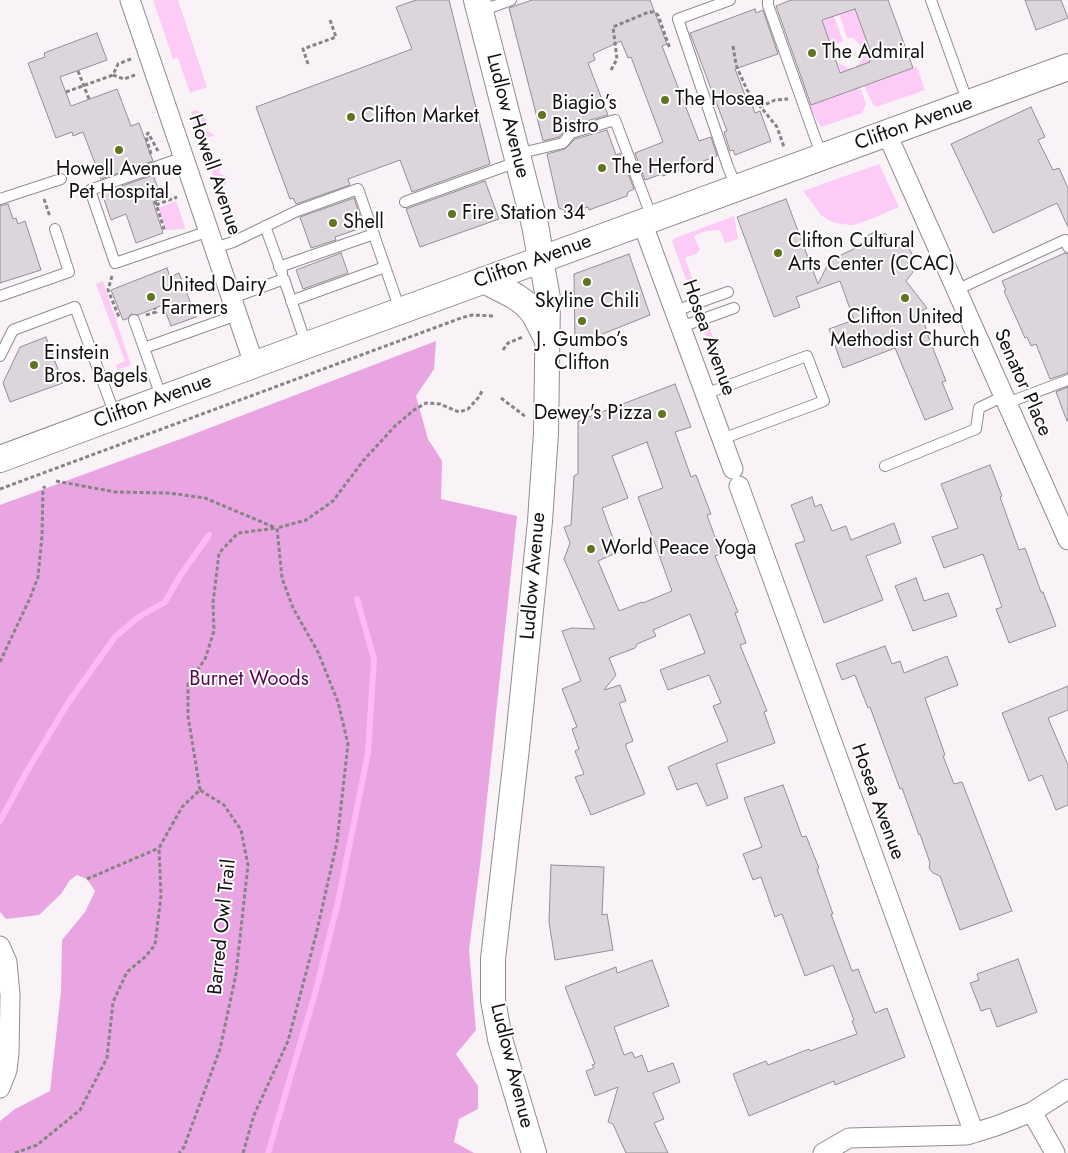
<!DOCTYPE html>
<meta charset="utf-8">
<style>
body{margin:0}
canvas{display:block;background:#f9f3f8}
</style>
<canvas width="1068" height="1153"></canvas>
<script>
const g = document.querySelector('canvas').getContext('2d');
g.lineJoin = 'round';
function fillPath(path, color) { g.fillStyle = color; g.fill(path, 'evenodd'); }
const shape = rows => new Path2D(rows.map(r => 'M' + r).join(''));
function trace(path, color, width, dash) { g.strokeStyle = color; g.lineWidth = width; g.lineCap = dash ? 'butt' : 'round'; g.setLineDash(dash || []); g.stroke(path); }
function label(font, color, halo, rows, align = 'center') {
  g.font = font + ' Jost,sans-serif'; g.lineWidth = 4; g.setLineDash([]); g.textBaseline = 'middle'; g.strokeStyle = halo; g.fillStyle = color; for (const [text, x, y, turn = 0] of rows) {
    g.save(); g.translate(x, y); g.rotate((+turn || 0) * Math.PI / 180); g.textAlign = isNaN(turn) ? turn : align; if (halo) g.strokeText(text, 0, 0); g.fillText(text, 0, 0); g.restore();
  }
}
fillPath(shape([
 [153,0,178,0,207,87,190,93,178,58,173,59],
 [855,8,867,42,861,46,853,38,847,38,839,14],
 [834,16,843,41,837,44,835,56,822,21],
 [870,50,873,58,869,60,877,81,917,67,925,90,876,107,872,103,856,66,861,62,865,52],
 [837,62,848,68,853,68,866,104,862,113,821,127,809,106,850,91],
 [195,110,203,113,208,125,201,128,215,135,201,140,191,112],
 [223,159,219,173,228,177,223,191,218,192,209,164],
 [879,164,899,207,869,220,853,225,841,224,830,221,821,215,803,191],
 [176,201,185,227,183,229,166,230,158,208],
 [734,216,738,239,725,243,720,230,706,231,694,236,700,250,696,254,685,258,699,297,693,299,672,241,675,238],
 [103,281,131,365,117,370,116,365,125,361,96,284],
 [708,323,723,365,717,367,702,325]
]), '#fccbf6');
fillPath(shape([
 [436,341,434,369,416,396,428,439,442,461,441,499,517,516,480,865,469,950,476,1030,456,1054,478,1086,478,1109,459,1119,454,1142,474,1153,0,1153,0,1121,15,1109,50,1091,61,991,62,940,85,912,95,891,87,879,77,875,70,880,61,894,39,915,6,919,0,912,0,505,186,437]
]), '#e9a5e2');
trace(shape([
 [0,821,27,771,68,703,115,637,140,616,165,602,180,576,209,535],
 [268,1153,316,990,338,902,368,753,374,659,357,599]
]), '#feb9f7', 6);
const building = shape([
 [416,0,449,0,490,164,412,192,400,160,348,179,350,185,296,204,293,198,290,199,256,107,412,49,396,7,416,0],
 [532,0,650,0,667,44,662,46,699,141,711,137,717,156,663,176,662,174,645,180,635,153,663,142,631,57,628,58,621,41,593,54,595,60,588,63,608,115,569,126,559,137,543,141,509,8,532,0],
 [791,0,888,0,913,68,811,105,776,6,791,0],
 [855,9,873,58,869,60,870,62,840,73,822,20,855,9],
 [1025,0,1061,0,1068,18,1036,30,1025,0],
 [755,9,756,13,763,10,778,54,735,69,746,98,749,97,755,113,760,111,771,141,735,155,733,150,730,151,724,132,727,131,690,33,755,9],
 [97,33,107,60,60,77,71,106,117,89,131,126,139,123,153,161,101,179,83,132,73,136,72,132,56,138,28,63,45,57,44,53,97,33],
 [1031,107,1045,137,1038,140,1053,170,1059,168,1068,188,1068,227,1057,203,993,233,951,144,1031,107],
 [607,130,616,155,620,153,634,189,628,192,627,196,589,210,588,207,566,214,564,210,559,208,547,154,565,149,575,139,607,130],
 [153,175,162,199,153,202,163,233,136,243,126,214,111,220,102,193,153,175],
 [485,181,499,219,420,247,406,209,485,181],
 [354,198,364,227,335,237,336,240,311,248,300,217,354,198],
 [786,199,818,284,833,254,839,256,866,243,864,238,874,232,886,234,888,238,897,239,908,246,914,258,913,272,906,281,927,308,921,311,928,336,946,381,942,382,953,409,925,420,895,348,843,368,829,329,854,320,840,281,796,297,800,307,774,317,737,217,786,199],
 [8,204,13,219,16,218,18,224,25,221,41,270,0,283,0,206,8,204],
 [341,253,348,273,303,289,296,270,341,253],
 [1065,253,1068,254,1068,373,1050,379,1036,344,1031,346,1027,337,1025,338,1004,291,1006,290,1002,281,1065,253],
 [629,254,650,315,575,345,574,274,629,254],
 [167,268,170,277,179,273,196,317,171,326,163,305,138,315,131,314,127,319,123,320,111,290,167,268],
 [46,337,63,383,10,402,3,383,20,347,46,337],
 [675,384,691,427,675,432,691,477,696,475,711,514,707,515,721,554,715,556,738,612,735,613,746,643,740,645,767,711,764,712,775,743,716,764,728,798,707,806,697,783,677,790,668,767,728,741,713,706,721,703,709,675,668,690,660,670,705,653,690,614,653,630,656,636,637,644,635,648,609,658,616,675,604,690,620,685,626,701,619,703,633,741,626,744,626,747,645,794,591,815,575,777,584,774,575,751,579,749,572,729,577,727,562,689,581,681,562,631,572,628,595,629,564,559,570,543,564,527,571,525,574,476,578,474,578,421,675,384],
 [647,442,663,488,638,497,672,591,643,603,642,602,619,611,598,561,618,552,602,508,628,498,612,456,647,442],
 [1068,387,1068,421,1067,421,1056,392,1068,387],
 [990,465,1002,496,1000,497,1019,550,1025,548,1041,592,1043,592,1056,626,1009,643,996,609,1002,607,983,554,944,568,932,537,958,528,941,484,990,465],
 [812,497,815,507,821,504,832,531,846,526,851,540,894,523,901,543,866,556,883,600,824,623,795,544,805,541,791,505,812,497],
 [916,578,924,601,948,593,957,616,913,631,895,586,916,578],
 [885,646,892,664,900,661,904,673,947,656,958,685,925,698,945,755,943,756,954,784,962,782,1012,911,960,930,940,876,933,873,929,868,930,863,920,834,919,835,902,788,900,789,870,707,868,708,855,675,842,680,836,664,885,646],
 [1068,686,1068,710,1048,718,1068,765,1068,805,1056,810,1042,775,1029,781,1002,713,1068,686],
 [783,785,802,837,806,836,819,868,817,869,833,914,831,914,852,971,858,969,875,1013,887,1008,905,1057,835,1085,834,1081,749,1116,733,1074,766,1061,768,1065,809,1049,810,1051,857,1034,852,1021,854,1020,833,965,805,976,782,914,775,917,761,877,753,880,743,854,762,847,744,798,783,785],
 [551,865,604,867,602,915,607,914,613,950,555,960,549,922,551,865],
 [1018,959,1037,1012,997,1027,990,1008,981,1011,970,983,979,980,977,974,1018,959],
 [652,960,669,1006,614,1027,624,1055,632,1052,635,1058,642,1055,648,1072,673,1063,680,1082,653,1093,664,1119,654,1123,668,1153,626,1153,613,1124,608,1122,618,1087,595,1096,586,1071,594,1068,592,1065,595,1064,565,987,616,967,617,973,652,960]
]);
fillPath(building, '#dcd5db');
trace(building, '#948e93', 1);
const service = shape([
 [730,0,678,19,728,167,737,188],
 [768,0,768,5,822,157],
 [931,0,968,103],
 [481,11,511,0],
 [517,154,563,143,571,133,615,120,652,218],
 [184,157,90,190,115,263,209,231],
 [0,199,61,179],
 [405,202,517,162],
 [265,226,282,273],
 [215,248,233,242,297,211,358,189,400,310],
 [279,267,374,234],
 [956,290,1065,240,1068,247],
 [0,296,69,272,55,229],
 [232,298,284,279,306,344],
 [291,301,385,267],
 [675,311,728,292],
 [134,320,144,348],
 [681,327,734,308],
 [0,356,13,330,75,307,115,415],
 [705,394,807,356,824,401,722,439],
 [162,399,144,348,237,315],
 [1007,403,1068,380],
 [885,466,976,429,979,408,1004,396]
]);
const minor = shape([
 [130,0,254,364],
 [887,134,1068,540],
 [642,222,733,469],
 [739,486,974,1133],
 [0,946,7,962,10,995,9,1053,7,1070,0,1088],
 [1032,1112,1055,1153],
 [823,1153,849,1138,967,1135,996,1126,1032,1112,1068,1089]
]);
const tertiary = shape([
 [534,1153,500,1039,493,1000,493,959,517,748,540,521,546,433,548,298,541,259]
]);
const secondary = shape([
 [477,0,535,225,541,259],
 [484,280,515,296,526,304,534,313,547,338],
 [0,459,307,345,1068,67]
]);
trace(service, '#928c92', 12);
trace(minor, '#928c92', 21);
trace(tertiary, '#928c92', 26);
trace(secondary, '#928c92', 28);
trace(shape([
 [733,46,736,65,747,90,777,127,784,147],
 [131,59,118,64,113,75,124,79,135,75],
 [308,64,303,49,336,37,330,20],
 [611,70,617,59,613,27,649,12,653,12,658,15,670,49],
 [78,71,89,99],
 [66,92,113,75],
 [760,107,775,100,788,99],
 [151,154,146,137,148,133,158,151],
 [44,199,50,217],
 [155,201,165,232],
 [156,205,177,197],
 [112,276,108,290,119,317],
 [146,315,156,312,155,308],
 [503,350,508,343,523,337],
 [501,398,526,417],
 [56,481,115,492,169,493,205,498,276,528],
 [0,489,461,318,472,315,495,316],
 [0,662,30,598,38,577,42,536,43,489,45,486],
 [200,790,188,716,188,683,205,659,214,631,213,603,219,553,238,533,277,528],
 [87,879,159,848],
 [15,1153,37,1145,80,1110,107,1058,113,1002,127,972,145,957,155,945,161,896,159,848,182,807,200,790,224,805,241,830,248,865,236,974,220,1049,184,1147,179,1153],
 [243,1153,254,1115,288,1041,316,935,337,842,348,744,338,702,318,652,293,608,282,578,277,528,306,520,333,501,363,461,395,426,414,410,426,403,440,404,459,412,468,409,479,397,483,389]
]), '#878386', 3, [4, 2.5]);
trace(service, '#fff', 10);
trace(minor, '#fff', 19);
trace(tertiary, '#fff', 24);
trace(secondary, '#fff', 26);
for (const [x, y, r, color] of [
 [812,53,5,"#637421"],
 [665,100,5,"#637421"],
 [542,115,5,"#637421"],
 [351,117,5,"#637421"],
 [119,150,5,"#637421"],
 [602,168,5,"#637421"],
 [452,214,5,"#637421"],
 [333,223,5,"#637421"],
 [778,253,5,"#637421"],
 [587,282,5,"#637421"],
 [151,297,5,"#637421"],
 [905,298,5,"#637421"],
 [582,321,5,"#637421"],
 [34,365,5,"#637421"],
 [662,414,5,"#637421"],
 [591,549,5,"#637421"]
]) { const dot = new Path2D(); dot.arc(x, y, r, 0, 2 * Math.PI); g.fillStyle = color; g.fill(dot); trace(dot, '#fff', 2); }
label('20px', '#121011', '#fff', [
 ["The Admiral",822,53],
 ["The Hosea",675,100],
 ["Biagio’s",552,104],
 ["Bistro",552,127],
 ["Clifton Market",361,117],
 ["The Herford",612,168],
 ["Howell Avenue",119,170,"center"],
 ["Pet Hospital",119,193,"center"],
 ["Fire Station 34",462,214],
 ["Shell",343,223],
 ["Clifton Cultural",788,242],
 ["Arts Center (CCAC)",788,265],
 ["United Dairy",161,286],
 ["Farmers",161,309],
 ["Skyline Chili",587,302,"center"],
 ["Clifton United",905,318,"center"],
 ["Methodist Church",905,341,"center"],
 ["J. Gumbo’s",582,341,"center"],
 ["Clifton",582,364,"center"],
 ["Einstein",44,354],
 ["Bros. Bagels",44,377],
 ["Dewey's Pizza",652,414,"right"],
 ["World Peace Yoga",601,549]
], 'left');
label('20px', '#121011', '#fff', [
 ["Ludlow Avenue",507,116,76],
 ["Clifton Avenue",914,124,-20],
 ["Howell Avenue",214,175,71],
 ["Clifton Avenue",533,262,-20],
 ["Hosea Avenue",708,338,70],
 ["Senator Place",1022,383,66],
 ["Clifton Avenue",153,402,-20],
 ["Ludlow Avenue",534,576,-85],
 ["Hosea Avenue",877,802,70],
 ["Barred Owl Trail",223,927,-84],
 ["Ludlow Avenue",511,1066,76]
]);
label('20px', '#570353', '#fff', [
 ["Burnet Woods",249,680]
]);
</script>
